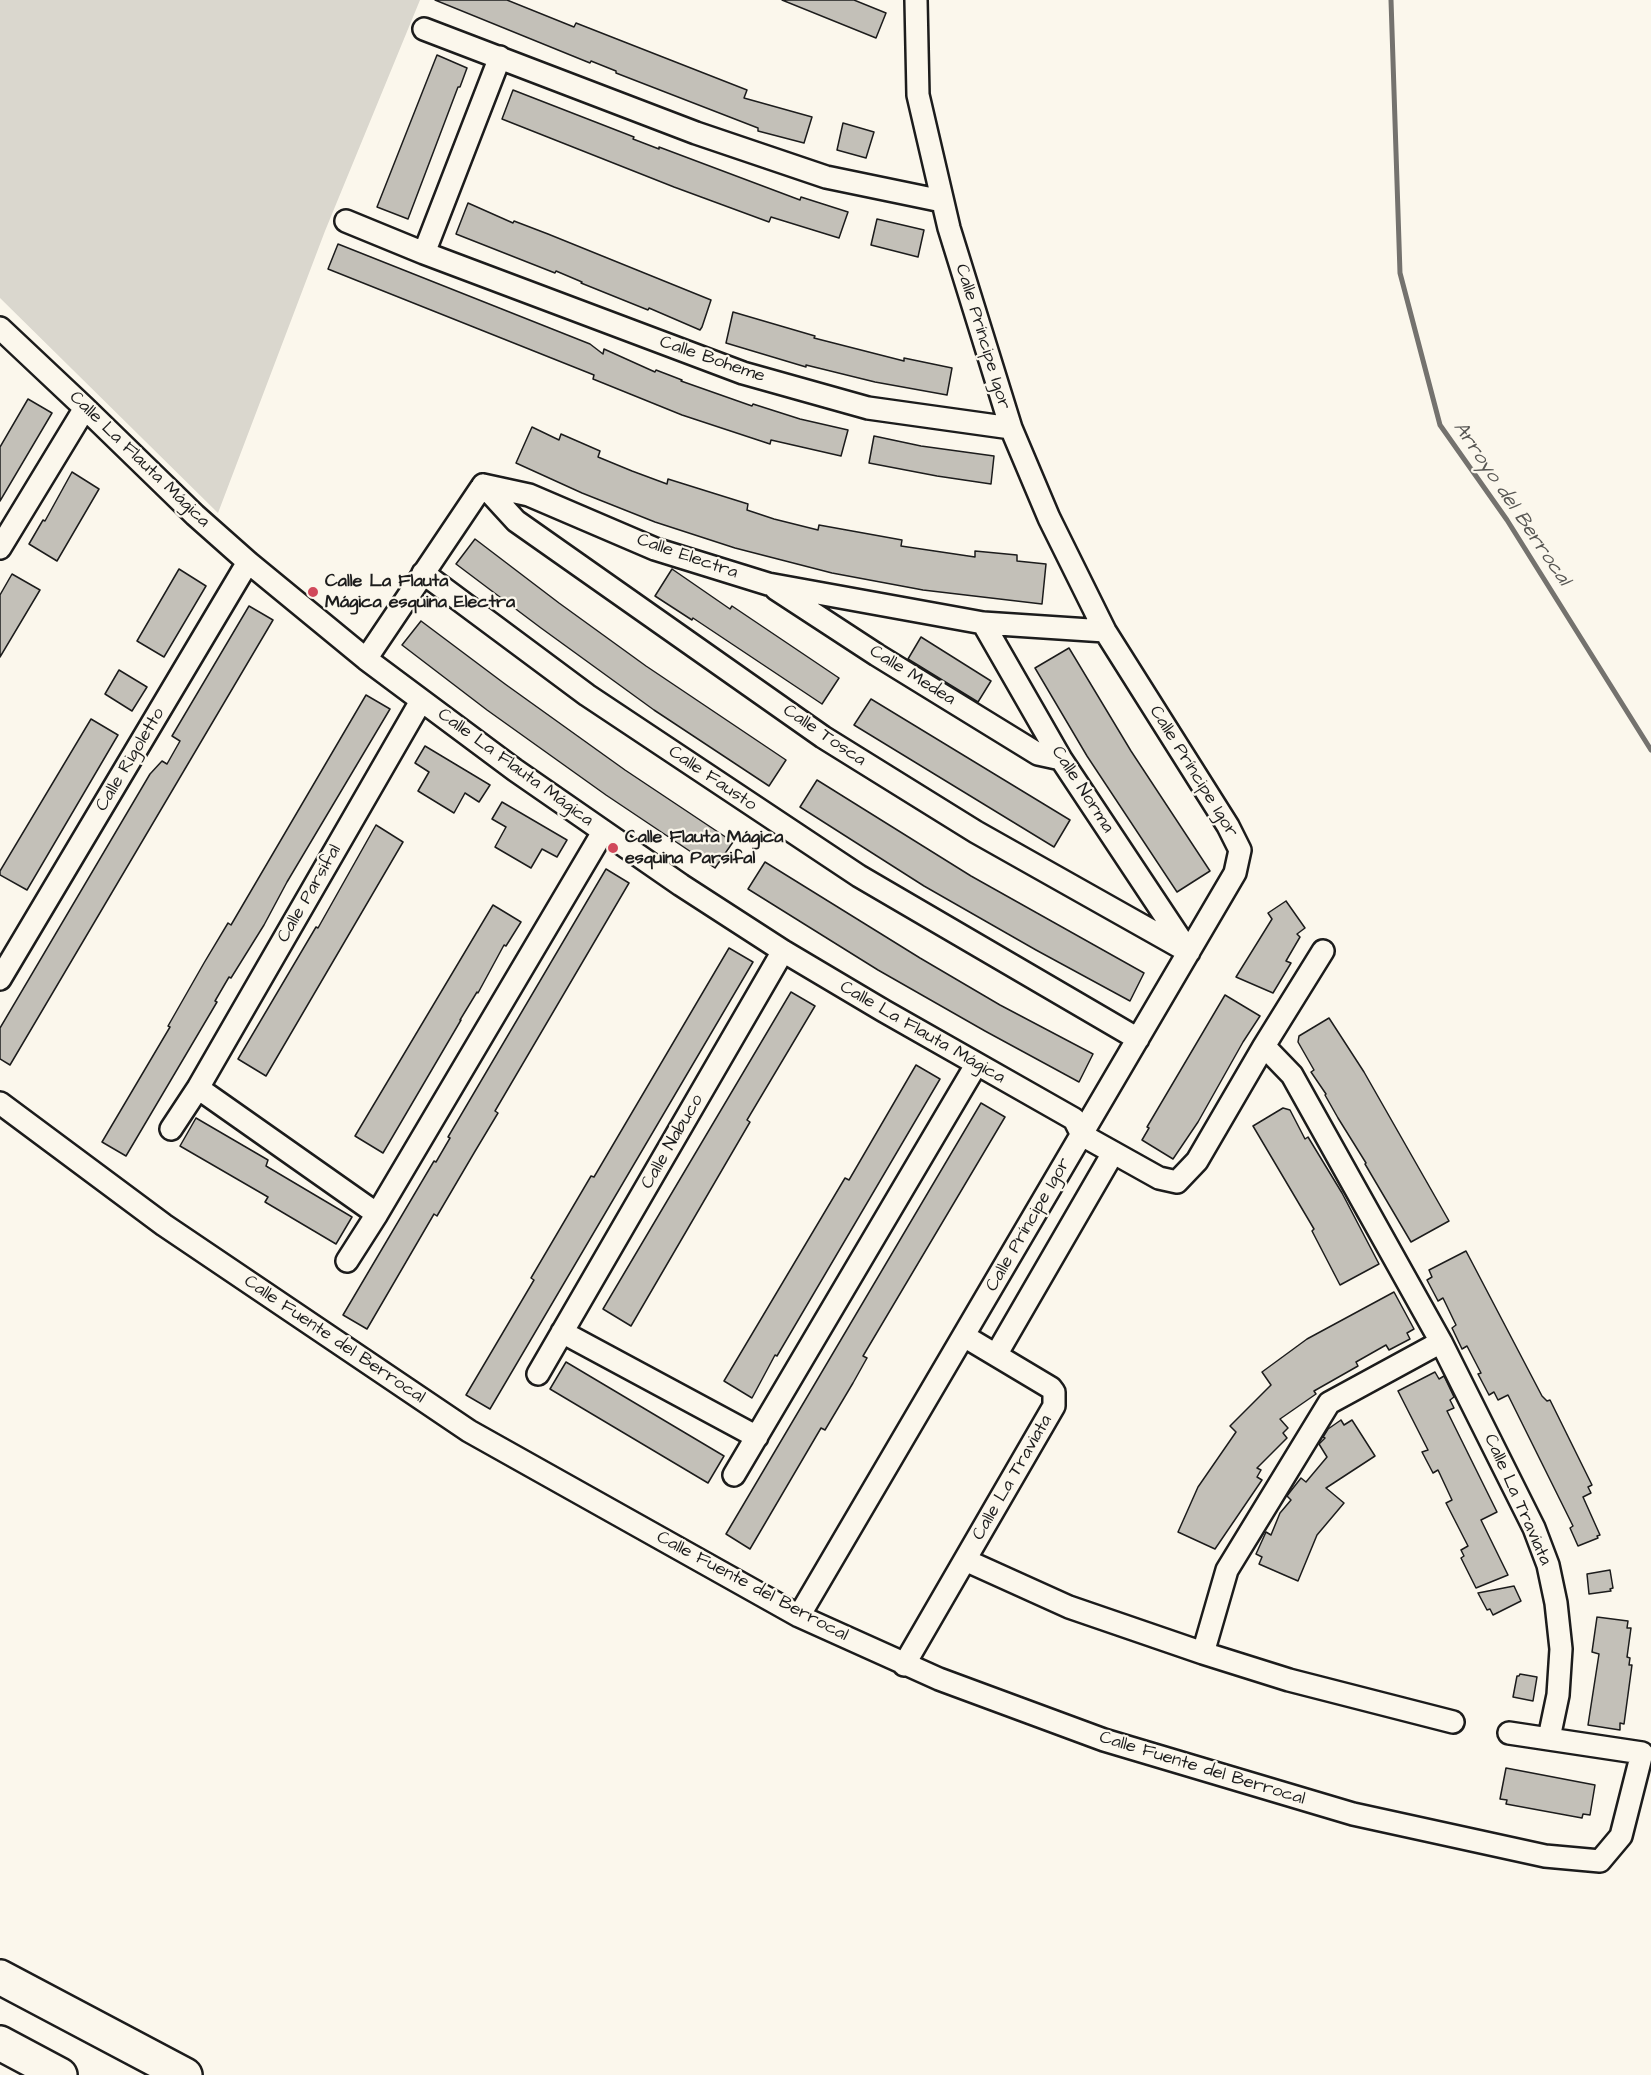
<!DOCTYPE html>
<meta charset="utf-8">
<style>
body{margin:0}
canvas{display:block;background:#fbf7ec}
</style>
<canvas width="1651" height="2075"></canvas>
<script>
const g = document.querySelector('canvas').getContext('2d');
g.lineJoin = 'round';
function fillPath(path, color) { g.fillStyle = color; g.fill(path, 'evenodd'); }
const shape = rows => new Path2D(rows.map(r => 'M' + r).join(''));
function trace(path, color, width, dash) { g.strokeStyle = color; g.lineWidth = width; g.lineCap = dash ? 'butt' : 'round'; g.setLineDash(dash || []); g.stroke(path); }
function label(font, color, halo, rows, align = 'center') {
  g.font = font + ' "Architects Daughter",sans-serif'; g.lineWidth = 4.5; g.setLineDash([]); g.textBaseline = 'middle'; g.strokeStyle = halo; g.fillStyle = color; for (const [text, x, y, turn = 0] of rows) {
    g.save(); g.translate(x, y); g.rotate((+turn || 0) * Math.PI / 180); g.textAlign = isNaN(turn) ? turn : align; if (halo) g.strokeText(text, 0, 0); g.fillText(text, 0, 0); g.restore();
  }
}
fillPath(shape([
 [0,0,420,0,325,231,218,513,0,298]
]), '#dad7ce');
trace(shape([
 [1391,0,1400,273,1440,425,1507,520,1651,750]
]), '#74726e', 5);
const building = shape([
 [435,0,507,0,574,27,576,23,627,43,747,90,744,98,812,117,804,143,758,131,758,128,616,73,616,71,591,61,590,63,435,0],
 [782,0,854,0,886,13,876,38,782,0],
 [437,55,467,68,460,87,458,87,408,219,377,207,437,55],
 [513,90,634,137,633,139,659,149,659,147,800,200,801,197,848,212,839,238,771,217,769,222,674,187,502,119,513,90],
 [843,123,874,132,866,158,837,150,843,123],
 [468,203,513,223,514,221,548,234,711,300,702,327,700,330,649,308,648,310,581,283,582,282,556,271,555,273,456,234,468,203],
 [877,219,924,230,918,257,871,245,877,219],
 [338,244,590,344,603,354,604,349,655,372,656,370,682,380,681,381,752,406,753,404,800,419,848,430,841,456,771,440,770,444,682,415,593,379,594,375,328,269,338,244],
 [733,312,815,336,814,338,904,361,904,358,952,368,947,395,875,382,806,365,806,367,726,343,733,312],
 [28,399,52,413,0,501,0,447,28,399],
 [532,427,559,440,561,434,600,451,598,457,632,471,667,484,668,479,748,504,747,510,774,519,818,530,819,525,902,540,901,546,975,557,975,551,1017,555,1017,561,1046,564,1042,604,923,590,832,573,735,548,655,522,582,493,516,463,532,427],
 [874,436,921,446,994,456,991,484,937,476,869,463,874,436],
 [72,472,99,489,57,561,29,544,43,520,45,521,72,472],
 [475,539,559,603,646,666,786,760,769,786,654,710,541,628,456,564,475,539],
 [179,569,206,586,164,657,137,641,179,569],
 [672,569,730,609,732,606,839,678,822,704,693,618,692,620,655,596,672,569],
 [12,574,40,590,0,657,0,595,12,574],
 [249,606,273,620,10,1065,0,1059,0,1028,150,774,162,761,167,764,180,741,172,736,249,606],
 [421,621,505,684,625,770,733,842,715,868,606,795,487,710,402,645,421,621],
 [921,637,991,681,978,702,908,659,921,637],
 [1069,648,1131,751,1210,871,1177,892,1087,756,1035,668,1069,648],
 [119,670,147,687,132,711,105,694,119,670],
 [366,695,390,709,287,882,264,925,231,978,229,977,215,1001,217,1002,126,1156,102,1142,170,1027,168,1026,204,963,228,923,231,925,366,695],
 [871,699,1070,820,1054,847,854,725,871,699],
 [91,719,118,735,27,890,0,875,0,871,91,719],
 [425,746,490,785,479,802,465,793,454,813,418,791,429,772,415,763,425,746],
 [817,780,971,876,1144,973,1130,1001,1036,950,924,886,800,807,817,780],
 [502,802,567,840,557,857,542,849,531,868,495,847,506,827,492,819,502,802],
 [376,825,403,842,266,1076,238,1059,316,927,318,928,376,825],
 [765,862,920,958,1000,1005,1093,1054,1079,1082,985,1031,878,970,748,889,765,862],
 [606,869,629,883,495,1111,498,1113,474,1153,437,1216,434,1214,367,1329,343,1315,434,1161,436,1162,450,1138,448,1137,606,869],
 [1286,901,1305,928,1297,934,1300,937,1286,961,1291,963,1273,993,1236,977,1272,919,1268,913,1286,901],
 [493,905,521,922,506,946,504,945,478,993,477,992,460,1020,461,1020,383,1153,355,1136,493,905],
 [729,948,753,962,490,1409,466,1395,534,1280,531,1278,591,1176,594,1177,729,948],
 [791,992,815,1006,747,1120,750,1122,631,1326,603,1309,791,992],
 [1225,995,1260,1016,1243,1042,1198,1122,1173,1159,1142,1140,1149,1128,1147,1127,1225,995],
 [1329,1018,1364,1072,1449,1221,1411,1242,1365,1164,1366,1163,1338,1118,1325,1095,1326,1094,1311,1072,1314,1070,1298,1042,1299,1036,1329,1018],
 [916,1065,940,1079,777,1356,775,1355,752,1398,724,1381,845,1178,849,1180,916,1065],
 [981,1103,1005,1117,863,1356,867,1358,853,1383,825,1430,821,1428,750,1549,726,1534,981,1103],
 [1283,1108,1290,1110,1305,1139,1308,1137,1342,1193,1379,1264,1340,1285,1312,1231,1314,1229,1253,1126,1283,1108],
 [196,1118,268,1160,266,1166,352,1217,336,1244,265,1202,268,1197,180,1146,196,1118],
 [1466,1251,1542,1396,1547,1401,1550,1400,1592,1485,1588,1487,1591,1493,1583,1497,1600,1535,1597,1536,1598,1538,1578,1546,1570,1528,1573,1526,1508,1395,1498,1400,1494,1392,1489,1395,1478,1374,1481,1373,1467,1346,1462,1349,1452,1328,1456,1325,1443,1298,1438,1301,1427,1280,1432,1277,1429,1270,1466,1251],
 [1394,1292,1414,1329,1407,1333,1410,1339,1389,1350,1386,1345,1356,1362,1358,1366,1314,1391,1316,1394,1280,1419,1288,1428,1283,1433,1287,1438,1257,1468,1261,1470,1257,1477,1262,1480,1215,1549,1178,1532,1198,1487,1236,1432,1230,1426,1271,1385,1262,1372,1307,1339,1394,1292],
 [566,1362,724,1456,708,1483,550,1389,566,1362],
 [1435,1372,1439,1379,1444,1376,1454,1397,1450,1400,1454,1408,1447,1411,1497,1512,1481,1520,1508,1575,1476,1588,1461,1558,1464,1556,1461,1550,1468,1546,1446,1503,1452,1500,1438,1470,1433,1473,1422,1452,1428,1450,1398,1391,1435,1372],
 [1341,1420,1344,1425,1352,1420,1375,1456,1326,1488,1344,1503,1317,1535,1298,1581,1259,1564,1262,1557,1256,1554,1266,1532,1271,1535,1280,1513,1291,1500,1287,1496,1290,1492,1301,1478,1306,1482,1327,1457,1319,1444,1325,1438,1323,1437,1328,1429,1341,1420],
 [1610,1570,1613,1588,1610,1589,1611,1591,1589,1594,1587,1574,1610,1570],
 [1514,1586,1521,1601,1493,1615,1490,1609,1487,1610,1478,1593,1514,1586],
 [1597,1617,1628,1621,1627,1628,1631,1628,1627,1657,1630,1658,1629,1665,1632,1665,1624,1724,1620,1723,1620,1730,1588,1725,1599,1654,1592,1652,1597,1617],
 [1520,1674,1537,1677,1533,1701,1513,1697,1517,1676,1519,1676,1520,1674],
 [1506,1768,1595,1785,1590,1815,1583,1814,1582,1818,1506,1804,1507,1800,1500,1799,1506,1768]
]);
fillPath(building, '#c3c0b8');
trace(building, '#1c1c1c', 1.5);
const minor = shape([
 [424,29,696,133,826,177,942,201],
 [346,221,424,253,743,373,868,408,1011,428],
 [424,253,500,57],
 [0,328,85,408,195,515,248,562,366,659,515,770,681,885,783,951,884,1011,1074,1119,1082,1135,1159,1178,1177,1182,1197,1161,1264,1046,1323,951],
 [483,485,516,521,823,737,976,832,1189,952],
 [0,548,85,408],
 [423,573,587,695,859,876,1138,1039],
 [776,589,877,655,1038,754,1061,759],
 [983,623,1061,759,1187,949],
 [366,659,483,485,529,495,655,549,768,584,983,623,1105,631],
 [0,979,248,562],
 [1264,1046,1292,1075,1441,1342,1534,1528,1548,1565,1556,1603,1561,1649,1558,1695,1549,1738],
 [198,1088,377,1214],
 [0,1103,164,1225,469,1431,799,1616,939,1679,1104,1740,1353,1814,1545,1856,1600,1861,1621,1836,1642,1753,1509,1733],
 [171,1129,198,1088,421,701],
 [347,1261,377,1214,603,832],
 [562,1332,757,1437],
 [996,1355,1113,1153],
 [538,1374,783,951],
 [734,1475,976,1065],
 [965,1560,1069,1607,1203,1653,1289,1680,1453,1722],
 [799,1616,1235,873,1240,850,1228,826,1105,631,1049,518,1011,428,949,228,918,95,916,0],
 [1203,1653,1227,1570,1329,1403,1441,1342],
 [904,1665,1054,1406,1054,1392,1051,1388,964,1336]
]);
const motorway = shape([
 [0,1977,185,2075],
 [0,2043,60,2075]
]);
trace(minor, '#1c1c1c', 26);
trace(motorway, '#1c1c1c', 38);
trace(minor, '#fbf7ec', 21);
trace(motorway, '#fbf7ec', 33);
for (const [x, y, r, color] of [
 [313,592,6,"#d1495b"],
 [613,848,6,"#d1495b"]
]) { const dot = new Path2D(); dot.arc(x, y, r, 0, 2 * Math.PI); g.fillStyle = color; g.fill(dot); trace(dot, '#fbf7ec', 2); }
label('18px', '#1c1c1c', '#fbf7ec', [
 ["Calle Príncipe Igor",982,337,73],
 ["Calle Boheme",712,360,19],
 ["Calle La Flauta Mágica",139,460,44],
 ["Calle Electra",687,557,19],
 ["Calle Medea",912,676,32],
 ["Calle Tosca",824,736,34],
 ["Calle Rigoletto",131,760,-59],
 ["Calle La Flauta Mágica",515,768,36],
 ["Calle Príncipe Igor",1193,772,58],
 ["Calle Fausto",712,779,34],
 ["Calle Norma",1082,790,57],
 ["Calle Parsifal",310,894,-60],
 ["Calle La Flauta Mágica",922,1033,30],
 ["Calle Nabuco",673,1142,-60],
 ["Calle Príncipe Igor",1029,1225,-60],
 ["Calle Fuente del Berrocal",334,1340,34],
 ["Calle La Traviata",1013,1478,-60],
 ["Calle La Traviata",1517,1500,66],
 ["Calle Fuente del Berrocal",752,1587,28],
 ["Calle Fuente del Berrocal",1202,1769,17]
]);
label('bold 18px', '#1c1c1c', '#fbf7ec', [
 ["Calle La Flauta",325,582],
 ["Mágica esquina Electra",325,603],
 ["Calle Flauta Mágica",625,838],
 ["esquina Parsifal",625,859]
], 'left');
label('italic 20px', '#575653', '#fbf7ec', [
 ["Arroyo del Berrocal",1511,504,56]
]);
</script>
